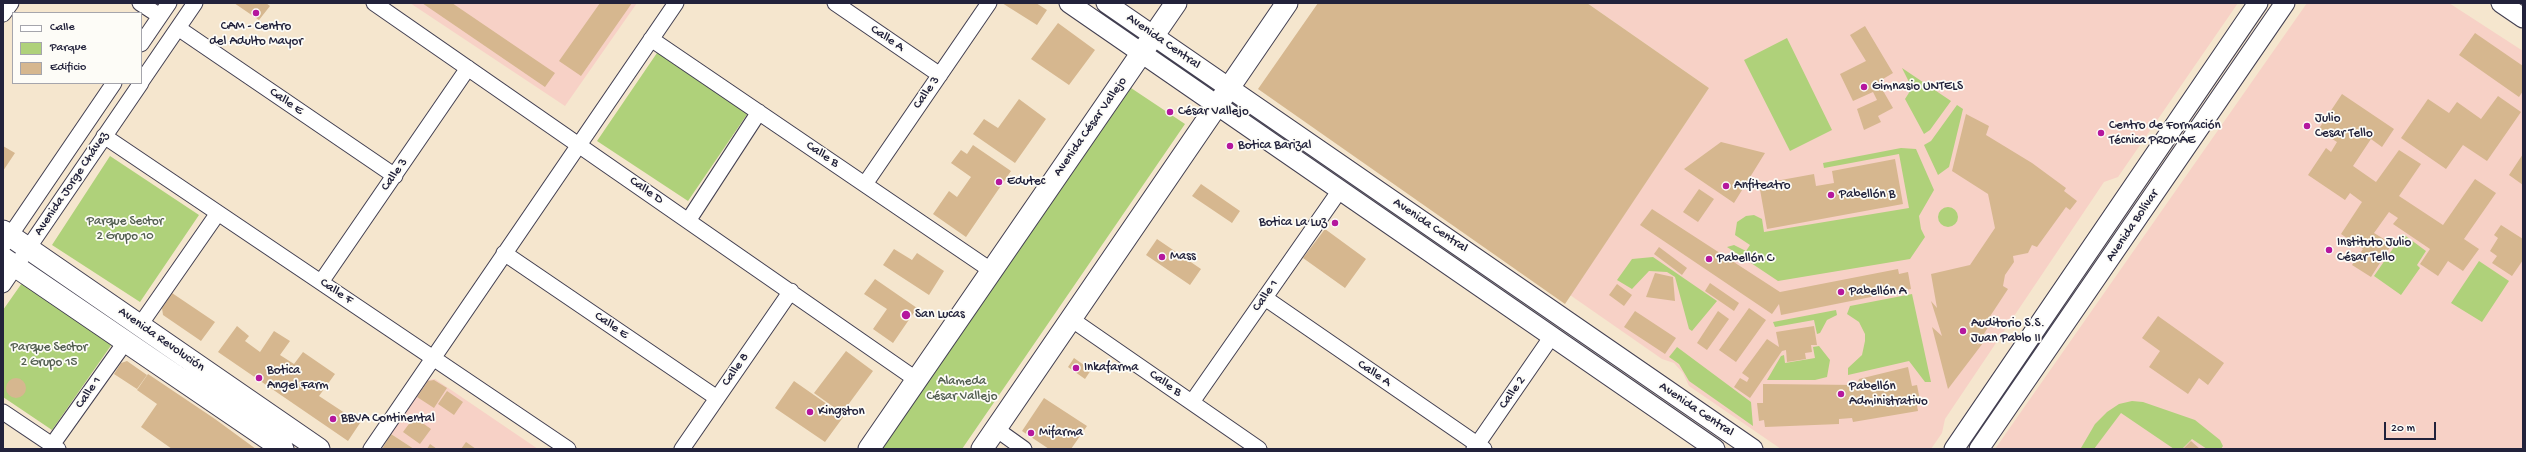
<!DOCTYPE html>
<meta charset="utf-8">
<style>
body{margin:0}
#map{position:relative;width:2526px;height:452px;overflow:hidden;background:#f5e6ce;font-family:"Gochi Hand",sans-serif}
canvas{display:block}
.frame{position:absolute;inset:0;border:4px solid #22223b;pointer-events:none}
.legend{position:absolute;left:12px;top:12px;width:130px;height:72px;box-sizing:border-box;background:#fdfcf7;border:1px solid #a5a5ac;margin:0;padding:5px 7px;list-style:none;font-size:12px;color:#22223b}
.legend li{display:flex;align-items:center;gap:8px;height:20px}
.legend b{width:20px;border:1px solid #a5a5ac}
.scale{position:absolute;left:2384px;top:422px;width:52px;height:18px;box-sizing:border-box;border:2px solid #22223b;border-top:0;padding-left:5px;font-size:12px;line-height:14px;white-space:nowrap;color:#22223b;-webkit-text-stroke:3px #fdfcf7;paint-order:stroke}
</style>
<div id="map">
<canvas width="2526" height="452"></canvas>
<div class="frame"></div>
<ul class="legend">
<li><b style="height:5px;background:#fff"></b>Calle</li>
<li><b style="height:11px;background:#afd17a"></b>Parque</li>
<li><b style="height:11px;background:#d6b78f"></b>Edificio</li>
</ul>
<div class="scale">20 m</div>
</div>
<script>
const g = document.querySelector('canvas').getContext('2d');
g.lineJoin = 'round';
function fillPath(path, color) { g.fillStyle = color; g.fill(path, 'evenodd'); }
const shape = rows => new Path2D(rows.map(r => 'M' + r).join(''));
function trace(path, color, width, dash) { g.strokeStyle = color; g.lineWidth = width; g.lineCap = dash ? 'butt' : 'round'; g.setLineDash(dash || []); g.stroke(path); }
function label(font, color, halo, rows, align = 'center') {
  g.font = font + ' "Gochi Hand",sans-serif'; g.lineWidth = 3.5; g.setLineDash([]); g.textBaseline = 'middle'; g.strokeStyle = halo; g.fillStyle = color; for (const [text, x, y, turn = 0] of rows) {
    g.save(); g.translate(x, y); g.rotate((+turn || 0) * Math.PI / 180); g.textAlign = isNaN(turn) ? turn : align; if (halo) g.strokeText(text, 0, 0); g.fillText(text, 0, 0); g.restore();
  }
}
fillPath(shape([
 [410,3,637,3,565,106],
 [1587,3,2238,3,2118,177,2104,182,1945,419,1942,433,1931,449,1781,449,1689,386,1683,373,1674,363,1662,359,1570,295,1709,88],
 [2307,3,2449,3,2523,51,2523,449,1995,449],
 [435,379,538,449,414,449,391,434,427,380]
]), '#f7d1c6');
fillPath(shape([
 [1787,38,1832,130,1790,151,1744,60],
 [659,50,750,110,688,201,597,141],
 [1902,68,1951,101,1930,130,1924,134,1905,99,1912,88],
 [1131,88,1185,124,962,449,882,449],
 [1957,105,1963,109,1949,167,1938,175,1924,145,1931,141],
 [1901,148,1916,149,1934,190,1919,216,1921,229,1925,237,1910,259,1778,281,1727,247,1734,245,1746,251,1750,245,1735,235,1737,222,1746,216,1754,215,1762,219,1764,232,1909,208,1899,154,1824,168,1823,163],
 [110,156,199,215,140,302,52,245],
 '1938 217a10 10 0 1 1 20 0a10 10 0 1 1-20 0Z',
 [2403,234,2426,251,2417,265,2420,268,2401,295,2374,276],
 [1653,257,1717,301,1692,331,1689,329,1675,277,1667,272,1649,271,1632,289,1617,280,1632,259],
 [2479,261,2509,281,2482,322,2451,303],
 [22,283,112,344,52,430,3,397,3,310],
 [1912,294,1931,382,1925,382,1909,361,1848,375,1848,368,1862,355,1865,341,1865,334,1859,322,1847,314,1850,306],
 [1836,310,1837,315,1827,320,1820,333,1817,334,1814,320,1775,327,1773,322],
 [1819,346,1830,360,1827,377,1815,380,1767,380,1781,356,1784,355,1785,363,1815,358,1813,347],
 [1677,347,1751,402,1753,426,1689,381,1679,364,1669,357],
 [2132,401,2143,402,2195,420,2220,440,2223,446,2221,449,2207,449,2192,439,2182,449,2174,449,2121,413,2094,449,2081,448,2095,424,2107,412,2119,404]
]), '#afd17a');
fillPath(shape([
 [234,3,266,3,270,6,259,20],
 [422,3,452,3,555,73,545,87],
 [600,3,632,3,581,76,559,61],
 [1002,3,1036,3,1047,10,1037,25],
 [1318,3,1587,3,1709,88,1565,304,1258,89],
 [1058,23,1095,50,1069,85,1031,59],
 [1865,26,1893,73,1878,82,1893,108,1878,116,1881,122,1864,130,1857,109,1877,100,1873,92,1853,101,1840,74,1866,61,1850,35],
 [2475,33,2523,66,2523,91,2519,97,2459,55],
 [2342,94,2394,129,2382,147,2371,139,2353,166,2376,182,2399,150,2421,164,2399,196,2443,225,2475,179,2496,193,2464,239,2479,249,2463,271,2448,261,2438,276,2420,264,2430,249,2393,224,2398,218,2389,212,2374,233,2392,244,2371,277,2352,265,2363,249,2341,234,2362,202,2350,193,2345,200,2308,175,2326,148,2331,152,2337,142,2318,130],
 [2498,96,2521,112,2487,161,2463,145,2446,169,2401,138,2428,99,2449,113,2457,102,2481,119],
 [1019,99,1046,119,1015,163,973,134,984,119,998,128],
 [1966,114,1989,126,1986,135,2032,163,2066,188,2064,191,2077,201,2070,210,2066,207,2037,247,2032,245,2028,253,2013,256,2014,262,2005,275,2003,286,2008,289,1987,321,1995,316,1977,345,1986,339,1948,389,1932,327,1942,336,1931,301,1937,308,1931,274,1970,265,1995,228,1988,194,1952,171],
 [1721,142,1765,153,1734,203,1684,169],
 [973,145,1011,171,966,237,933,214,949,191,957,197,971,177,951,163,961,150,967,154],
 [3,146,15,153,3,171],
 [2523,154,2523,185,2509,175],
 [1895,159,1903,204,1767,229,1759,184,1814,174,1816,186,1834,183,1832,171],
 [1201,184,1240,211,1232,223,1192,196],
 [1699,189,1714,199,1698,222,1683,212],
 [1652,209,1780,292,1898,269,1899,274,1908,272,1911,289,1781,315,1779,304,1772,314,1640,225],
 [2501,225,2523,239,2523,260,2512,276,2492,263,2497,256,2490,251,2498,238,2494,235],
 [1325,229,1366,259,1345,288,1303,258],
 [1157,239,1201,269,1190,285,1146,255],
 [1659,247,1687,268,1682,275,1654,254],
 [894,249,912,260,917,253,944,271,929,295,883,265],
 [1655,273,1673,277,1675,301,1646,297],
 [875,279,917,308,893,343,873,329,887,309,864,294],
 [1710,283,1739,303,1734,311,1705,291],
 [1617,284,1632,295,1624,306,1609,295],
 [172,293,215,322,201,341,163,315,162,308],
 [1749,308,1766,320,1736,362,1719,350],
 [1635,311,1676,338,1665,354,1624,327],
 [1718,311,1729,319,1707,350,1697,343],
 [2158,316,2224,363,2208,385,2199,378,2188,394,2149,367,2160,351,2142,338],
 [237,326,249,336,245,341,260,352,274,331,290,341,280,355,294,364,303,352,335,374,319,396,360,423,348,441,218,352],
 [1814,326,1817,345,1811,345,1812,352,1805,353,1806,359,1787,362,1786,350,1782,351,1750,398,1734,387,1740,378,1747,382,1749,378,1742,373,1767,339,1779,347,1776,332],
 [846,351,873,371,842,413,814,393],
 [1074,358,1091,370,1085,379,1068,367],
 [127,361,147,375,137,389,114,374,121,363],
 [1908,367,1912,386,1917,385,1921,405,1917,405,1918,411,1853,422,1852,418,1839,419,1839,424,1765,427,1764,420,1759,421,1757,403,1763,403,1763,384,1857,385,1859,379],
 [148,374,215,419,256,449,172,449,141,427,157,404,137,390],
 '6 388a10 10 0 1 1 20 0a10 10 0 1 1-20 0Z',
 [434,380,447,388,434,408,417,397,428,381],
 [794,381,844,416,825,442,775,408],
 [447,391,463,402,454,415,438,404],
 [1044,398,1087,426,1071,449,1049,449,1022,431],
 [414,417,431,429,420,444,403,432],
 [391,434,414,449,382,449],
 [2191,441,2200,449,2183,449],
 [466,442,476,449,461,449],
 [430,444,437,449,427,449]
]), '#d6b78f');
const minor = shape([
 [140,3,160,16],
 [374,3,917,380],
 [835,3,940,75],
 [3,14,11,3],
 [178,28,395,176],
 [651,39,992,271],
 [141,44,169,3],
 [141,82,195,3],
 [104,136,568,449],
 [865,184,989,3],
 [688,221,759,112],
 [3,246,114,83],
 [504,253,717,398],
 [321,282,468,68],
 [3,285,141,83],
 [1265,298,1484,449],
 [1071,319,1259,449],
 [140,325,218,213],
 [1192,402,1340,190],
 [3,412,58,449],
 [996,429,1024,449],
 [52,445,126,341],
 [371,449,676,3],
 [682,449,791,291],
 [1474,449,1552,336]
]);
const tertiary = shape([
 [1069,3,1715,449],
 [1106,3,1753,449],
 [2501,3,2523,18],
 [1954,449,2258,3],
 [1979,449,2285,3]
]);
const secondary = shape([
 [3,231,319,449],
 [3,258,283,449],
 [869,449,1176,3],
 [982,449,1287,3]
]);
trace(minor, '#423f51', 17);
trace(tertiary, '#423f51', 21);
trace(secondary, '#423f51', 23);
trace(minor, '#fff', 15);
trace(tertiary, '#fff', 19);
trace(secondary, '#fff', 21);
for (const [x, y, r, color] of [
 [256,13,4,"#b5179e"],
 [1864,87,4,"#b5179e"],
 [1170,112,4,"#b5179e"],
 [2307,126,4,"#b5179e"],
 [2101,133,4,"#b5179e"],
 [1230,146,4,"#b5179e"],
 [999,182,4,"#b5179e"],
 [1726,186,4,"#b5179e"],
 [1831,195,4,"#b5179e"],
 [1335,223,4,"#b5179e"],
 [2329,250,4,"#b5179e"],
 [1162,257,4,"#b5179e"],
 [1709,259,4,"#b5179e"],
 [1841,292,4,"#b5179e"],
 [906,315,5,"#b5179e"],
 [1963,331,4,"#b5179e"],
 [1076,368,4,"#b5179e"],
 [259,378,4,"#b5179e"],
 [1841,394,4,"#b5179e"],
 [810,412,4,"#b5179e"],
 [333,419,4,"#b5179e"],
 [1031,433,4,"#b5179e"]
]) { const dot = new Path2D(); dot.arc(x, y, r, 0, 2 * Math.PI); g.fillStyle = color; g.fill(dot); trace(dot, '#fdfcf7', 1.5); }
label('13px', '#22223b', '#fdfcf7', [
 ["CAM - Centro",256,27,"center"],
 ["del Adulto Mayor",256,42,"center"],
 ["Gimnasio UNTELS",1872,87],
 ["César Vallejo",1178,112],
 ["Julio",2315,119],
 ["Cesar Tello",2315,134],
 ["Centro de Formación",2109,126],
 ["Técnica PROMAE",2109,141],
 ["Botica Barizal",1238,146],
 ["Edutec",1007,182],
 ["Anfiteatro",1734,186],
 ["Pabellón B",1839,195],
 ["Botica La Luz",1327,223,"right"],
 ["Instituto Julio",2337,243],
 ["César Tello",2337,258],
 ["Mass",1170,257],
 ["Pabellón C",1717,259],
 ["Pabellón A",1849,292],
 ["San Lucas",915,315],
 ["Auditorio S.S.",1971,324],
 ["Juan Pablo II",1971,339],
 ["Inkafarma",1084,368],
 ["Botica",267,371],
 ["Angel Farm",267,386],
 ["Pabellón",1849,387],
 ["Administrativo",1849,402],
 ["Kingston",818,412],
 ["BBVA Continental",341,419],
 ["Mifarma",1039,433]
], 'left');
label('13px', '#22223b', '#fdfcf7', [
 ["Calle A",887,39,34],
 ["Avenida Central",1163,42,35],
 ["Calle 3",927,93,-55],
 ["Calle E",286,102,34],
 ["Avenida César Vallejo",1091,127,-55],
 ["Calle B",822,155,34],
 ["Calle 3",395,175,-55],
 ["Avenida Jorge Chávez",72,184,-56],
 ["Calle D",646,191,35],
 ["Avenida Central",1430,226,34],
 ["Avenida Bolívar",2133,226,-56],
 ["Calle F",336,292,34],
 ["Calle 1",1266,296,-55],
 ["Calle E",611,326,34],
 ["Avenida Revolución",161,340,35],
 ["Calle 8",736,370,-55],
 ["Calle A",1374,374,34],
 ["Calle B",1165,384,35],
 ["Calle 1",89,393,-55],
 ["Calle 2",1513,393,-55],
 ["Avenida Central",1696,410,34]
]);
label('13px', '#535f51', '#fdfcf7', [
 ["Parque Sector",125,222],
 ["2 Grupo 10",125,237],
 ["Parque Sector",49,348],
 ["2 Grupo 15",49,363],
 ["Alameda",962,382],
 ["César Vallejo",962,397]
]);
</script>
